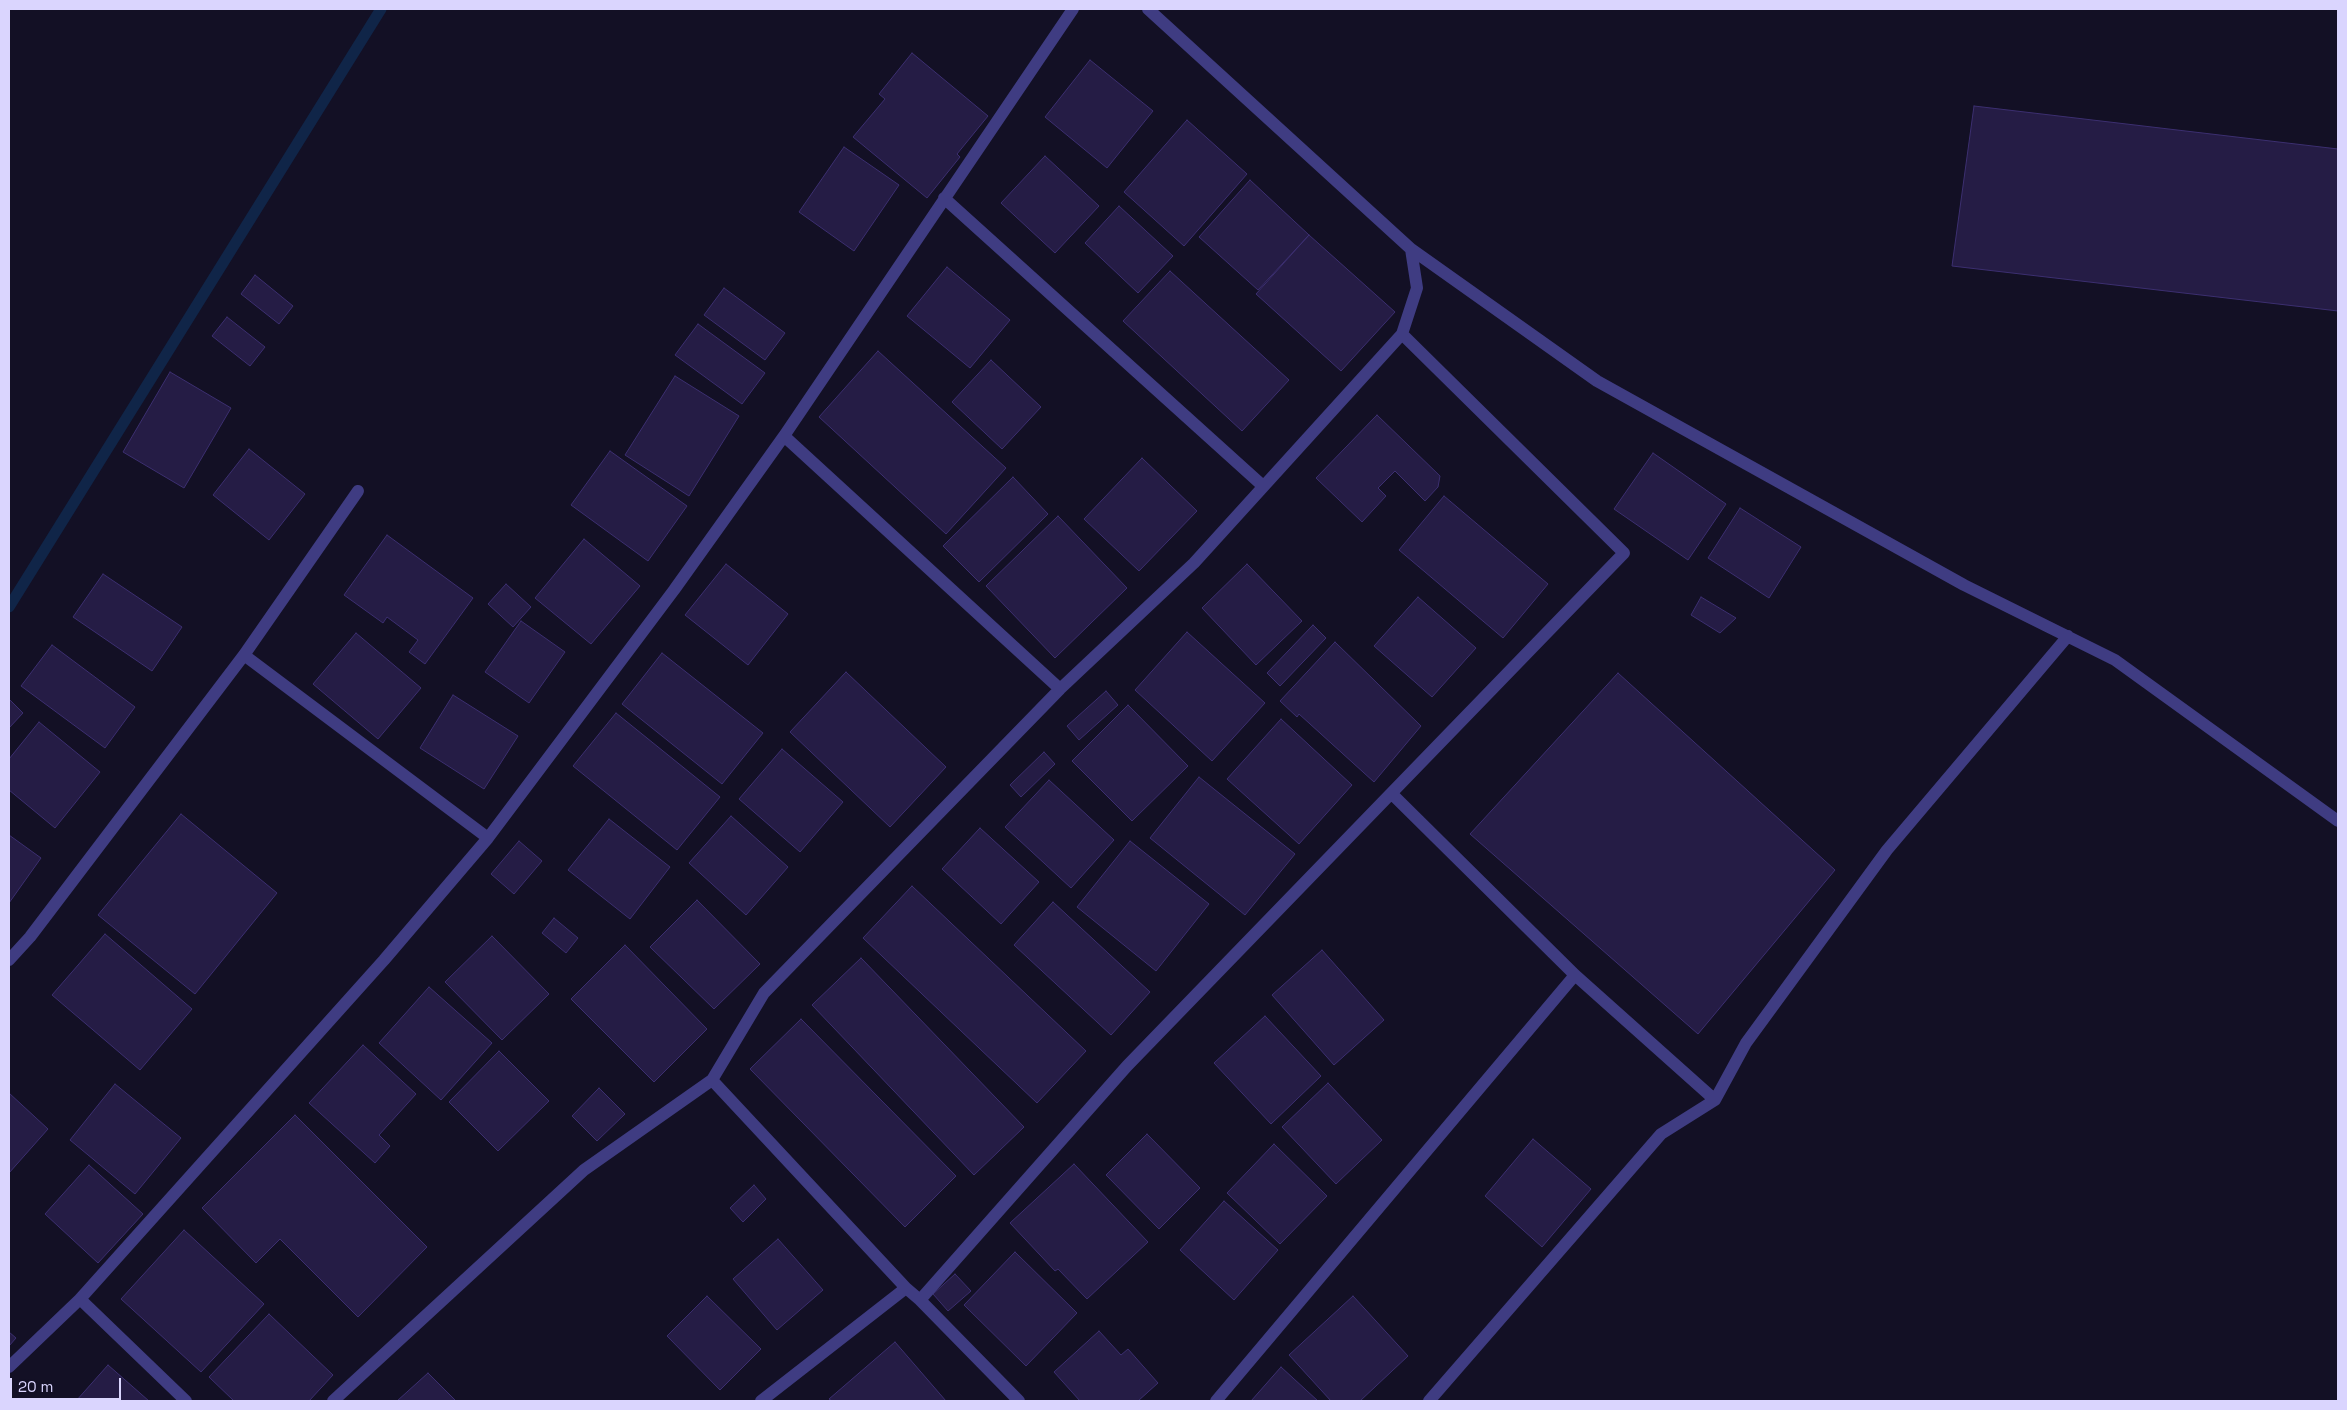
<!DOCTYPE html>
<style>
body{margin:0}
#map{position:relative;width:2347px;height:1410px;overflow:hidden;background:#131025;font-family:"Space Grotesk",sans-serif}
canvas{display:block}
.frame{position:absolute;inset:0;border:10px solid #dad5fe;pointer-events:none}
.scale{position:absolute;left:10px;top:1378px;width:111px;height:22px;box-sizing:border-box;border:2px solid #dad5fe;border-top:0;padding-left:6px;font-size:15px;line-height:18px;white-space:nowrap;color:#dad5fe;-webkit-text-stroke:4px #131025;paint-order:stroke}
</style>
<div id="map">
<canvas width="2347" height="1410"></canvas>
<div class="frame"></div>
<div class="scale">20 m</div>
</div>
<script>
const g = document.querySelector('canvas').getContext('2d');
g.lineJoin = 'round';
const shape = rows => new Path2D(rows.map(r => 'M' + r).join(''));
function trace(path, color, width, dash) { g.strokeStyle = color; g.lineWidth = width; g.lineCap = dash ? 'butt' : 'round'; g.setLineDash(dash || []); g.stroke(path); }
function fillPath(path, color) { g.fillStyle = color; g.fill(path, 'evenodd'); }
trace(shape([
 [9,607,381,9]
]), '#102548', 11);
const building = shape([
 [912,53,988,116,957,154,960,157,927,198,853,137,885,99,879,94,912,53],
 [1090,60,1153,111,1107,168,1045,117,1090,60],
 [1974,106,2338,149,2338,311,1952,266,1974,106],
 [1187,120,1247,174,1184,246,1124,192,1187,120],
 [844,147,899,185,854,251,799,212,844,147],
 [1045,156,1099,206,1055,253,1001,203,1045,156],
 [1250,180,1309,235,1258,290,1199,237,1250,180],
 [1119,206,1173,256,1138,293,1085,243,1119,206],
 [1309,235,1395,312,1341,371,1256,294,1309,235],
 [947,267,1010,320,970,368,907,316,947,267],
 [1170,271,1289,380,1242,431,1123,321,1170,271],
 [255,275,293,306,279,324,241,294,255,275],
 [724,288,785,333,765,360,704,315,724,288],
 [227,317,265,347,250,366,212,336,227,317],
 [698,324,765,373,742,404,675,355,698,324],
 [878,351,1006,468,946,534,819,417,878,351],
 [991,360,1041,407,1002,449,952,402,991,360],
 [170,372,231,408,184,488,123,452,170,372],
 [675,376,739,416,689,496,625,455,675,376],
 [1377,415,1440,476,1438,487,1425,501,1395,471,1378,488,1386,496,1362,522,1316,478,1377,415],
 [249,449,305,494,269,540,213,495,249,449],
 [610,451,687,506,648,561,571,505,610,451],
 [1653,453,1726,504,1688,560,1614,509,1653,453],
 [1142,458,1197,511,1139,571,1084,519,1142,458],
 [1013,477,1048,514,979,582,943,546,1013,477],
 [1444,496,1548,584,1503,638,1399,550,1444,496],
 [1740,508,1801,547,1769,598,1708,558,1740,508],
 [1058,516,1127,588,1055,658,986,586,1058,516],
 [387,535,473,598,425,664,409,652,418,640,387,617,383,623,344,595,387,535],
 [584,539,640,586,591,644,535,598,584,539],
 [726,564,788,614,748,665,685,615,726,564],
 [1247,564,1302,621,1256,665,1202,608,1247,564],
 [103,574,182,627,152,671,73,617,103,574],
 [506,584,531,607,513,627,488,604,506,584],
 [1418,597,1476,648,1432,697,1374,646,1418,597],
 [1701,597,1736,618,1720,633,1691,615,1701,597],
 [521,621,565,652,529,703,485,672,521,621],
 [1313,625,1326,638,1280,686,1267,673,1313,625],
 [1187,632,1265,703,1212,761,1135,690,1187,632],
 [356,633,421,688,378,739,313,684,356,633],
 [1335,642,1421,726,1374,782,1299,714,1297,717,1280,701,1335,642],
 [52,645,135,707,105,748,21,686,52,645],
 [662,653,763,733,722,784,622,704,662,653],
 [846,672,946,767,890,827,790,732,846,672],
 [1618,673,1835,870,1698,1034,1470,834,1618,673],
 [1106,691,1118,705,1079,740,1067,726,1106,691],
 [453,695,518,736,484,789,420,748,453,695],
 [9,699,23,713,9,728,9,699],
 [1128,705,1188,766,1132,821,1072,761,1128,705],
 [616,713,720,797,677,850,573,766,616,713],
 [1281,719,1352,785,1299,844,1227,779,1281,719],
 [39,722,100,772,55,828,9,790,9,759,39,722],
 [782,749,843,802,800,852,739,799,782,749],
 [1044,752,1055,764,1021,797,1010,785,1044,752],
 [1199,777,1295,854,1245,915,1150,838,1199,777],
 [1049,780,1114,840,1071,888,1005,827,1049,780],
 [181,814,277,893,195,994,98,915,181,814],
 [731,816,788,867,746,915,689,863,731,816],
 [609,819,670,867,630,919,568,870,609,819],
 [980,828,1039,882,1001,924,942,869,980,828],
 [9,835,41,858,9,903,9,835],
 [519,841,542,861,514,894,491,874,519,841],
 [1130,841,1209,904,1156,971,1077,907,1130,841],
 [912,886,1086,1051,1037,1103,863,938,912,886],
 [697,900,760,964,714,1009,650,947,697,900],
 [1053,902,1150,992,1111,1035,1014,945,1053,902],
 [554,918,578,938,566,953,542,933,554,918],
 [105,934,192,1009,140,1070,52,995,105,934],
 [492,936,549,994,502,1040,445,982,492,936],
 [625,945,707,1029,654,1082,571,999,625,945],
 [1322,950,1384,1020,1334,1065,1272,995,1322,950],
 [861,958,1024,1127,974,1175,812,1005,861,958],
 [429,987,492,1043,441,1100,379,1043,429,987],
 [1265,1016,1321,1076,1271,1124,1214,1063,1265,1016],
 [801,1019,956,1176,905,1227,750,1069,801,1019],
 [363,1045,416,1094,379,1135,390,1146,375,1163,309,1103,363,1045],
 [499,1051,549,1101,498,1151,449,1102,499,1051],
 [1328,1083,1382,1140,1336,1184,1282,1127,1328,1083],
 [115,1084,181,1138,135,1194,70,1140,115,1084],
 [599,1088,625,1114,597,1141,572,1116,599,1088],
 [9,1093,48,1129,9,1173,9,1093],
 [295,1115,427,1247,358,1317,280,1239,256,1263,202,1208,295,1115],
 [1147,1134,1200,1188,1159,1229,1106,1175,1147,1134],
 [1533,1139,1591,1189,1542,1247,1485,1196,1533,1139],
 [1274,1144,1327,1196,1280,1244,1227,1193,1274,1144],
 [1074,1164,1148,1242,1087,1299,1058,1269,1055,1271,1010,1223,1074,1164],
 [89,1165,143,1214,98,1263,45,1214,89,1165],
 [754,1185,766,1199,743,1222,730,1208,754,1185],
 [1224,1201,1278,1250,1234,1300,1180,1250,1224,1201],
 [184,1230,264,1304,201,1372,121,1299,184,1230],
 [778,1239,823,1290,777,1330,733,1279,778,1239],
 [1015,1252,1077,1313,1026,1366,964,1305,1015,1252],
 [955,1274,971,1291,948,1311,933,1294,955,1274],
 [707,1296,761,1349,720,1390,667,1336,707,1296],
 [1353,1296,1408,1356,1360,1401,1331,1401,1289,1355,1353,1296],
 [269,1314,333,1375,309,1401,234,1401,209,1377,269,1314],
 [1099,1331,1121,1355,1128,1349,1158,1383,1138,1401,1080,1401,1054,1372,1099,1331],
 [9,1332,16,1338,9,1346,9,1332],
 [895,1342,946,1401,832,1401,829,1399,895,1342],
 [108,1365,149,1401,76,1401,108,1365],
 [1281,1367,1318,1401,1251,1401,1281,1367],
 [428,1373,456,1401,397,1401,428,1373]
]);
fillPath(building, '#251c45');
trace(building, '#3c2f70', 1);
trace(shape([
 [944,198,1263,486],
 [1411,249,1597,381,1964,585,2115,660,2338,821],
 [784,436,1060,689],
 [244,655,488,838],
 [1392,794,1575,975,1715,1100,1661,1134,1429,1401],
 [9,960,30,937,244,655,358,491],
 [712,1080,906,1288,920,1300,1019,1401],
 [1715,1100,1746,1043,1887,850,2068,636],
 [80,1299,186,1401],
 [920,1300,1127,1066,1624,553,1402,334],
 [9,1367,80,1299,384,960,488,838,674,590,784,436,1073,9],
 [333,1401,584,1170,712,1080,764,993,1060,689,1194,563,1402,334,1417,288,1411,249,1148,9],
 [761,1401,906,1288],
 [1216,1401,1575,975]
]), '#3f3c82', 12);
</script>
